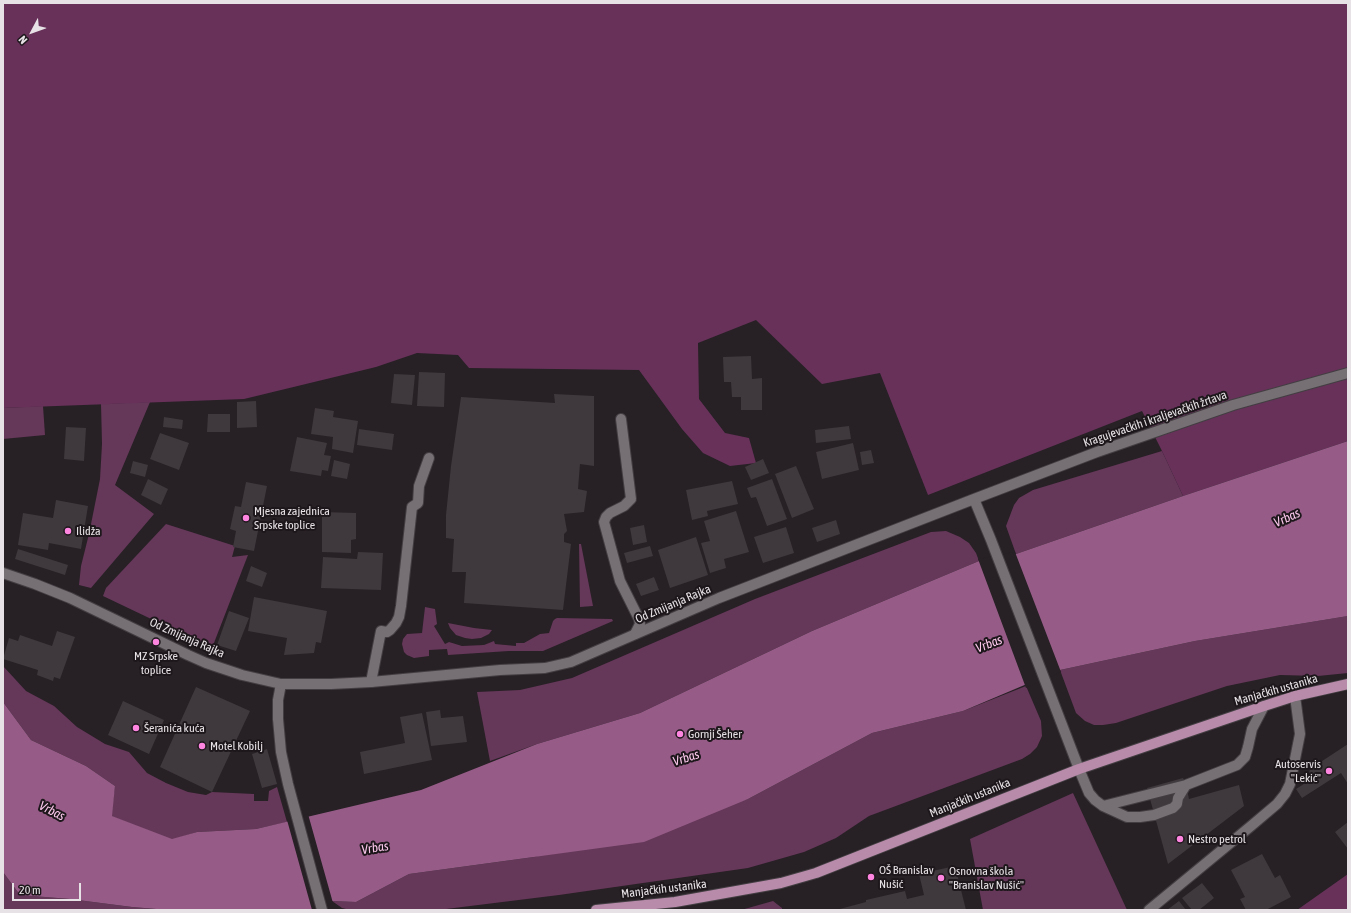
<!DOCTYPE html>
<meta charset="utf-8">
<style>
body{margin:0}
#map{position:relative;width:1351px;height:913px;overflow:hidden;background:#272025;font-family:"Asap Condensed",sans-serif}
canvas{display:block}
.frame{position:absolute;inset:0;border:4px solid #e7e2e5;pointer-events:none}
.north{position:absolute;left:12px;top:12px;width:40px;height:40px;-webkit-text-stroke:3px #1d171b;paint-order:stroke;rotate:229deg;font-size:11px;font-weight:700;line-height:16px;text-align:center;color:#e7e2e5}
.north::after{content:'';display:block;margin:auto;width:14px;height:18px;background:#e7e2e5;clip-path:polygon(50% 0,100% 100%,50% 72%,0 100%)}
.scale{position:absolute;left:12px;top:883px;width:69px;height:18px;box-sizing:border-box;border:2px solid #e7e2e5;border-top:0;padding-left:5px;font-size:12px;line-height:14px;white-space:nowrap;color:#e7e2e5;-webkit-text-stroke:3px #1d171b;paint-order:stroke}
</style>
<div id="map">
<canvas width="1351" height="913"></canvas>
<div class="frame"></div>
<div class="north">N</div>
<div class="scale">20 m</div>
</div>
<script>
const g = document.querySelector('canvas').getContext('2d');
g.lineJoin = 'round';
function fillPath(path, color) { g.fillStyle = color; g.fill(path, 'evenodd'); }
const shape = rows => new Path2D(rows.map(r => 'M' + r).join(''));
function trace(path, color, width, dash) { g.strokeStyle = color; g.lineWidth = width; g.lineCap = dash ? 'butt' : 'round'; g.setLineDash(dash || []); g.stroke(path); }
function label(font, color, halo, rows, align = 'center') {
  g.font = font + ' "Asap Condensed",sans-serif'; g.lineWidth = 4; g.setLineDash([]); g.textBaseline = 'middle'; g.strokeStyle = halo; g.fillStyle = color; for (const [text, x, y, turn = 0] of rows) {
    g.save(); g.translate(x, y); g.rotate((+turn || 0) * Math.PI / 180); g.textAlign = isNaN(turn) ? turn : align; if (halo) g.strokeText(text, 0, 0); g.fillText(text, 0, 0); g.restore();
  }
}
fillPath(shape([
 [150,402,115,485,154,514,91,588,79,585,81,566,89,534,100,479,102,444,101,404],
 [43,406,45,435,3,439,3,408],
 [1162,451,1183,496,1016,554,1006,526,1014,505,1019,498,1033,490],
 [166,524,235,546,232,557,248,555,212,648,103,596,106,588],
 [946,531,960,537,969,543,976,553,979,561,812,631,640,713,537,744,490,761,477,692,520,690,572,678,755,599,931,532],
 [579,544,581,544,593,606,580,607],
 [425,607,435,609,437,624,434,626,445,644,449,642,462,646,484,645,494,641,495,644,516,646,516,643,524,643,540,634,549,633,553,621,555,619,557,618,612,619,613,621,543,651,509,651,448,655,447,649,429,650,429,656,414,658,407,655,404,652,402,644,403,639,407,634,422,633],
 [1348,616,1348,673,1318,676,1280,675,1227,686,1116,723,1103,725,1094,725,1085,721,1076,713,1060,670,1195,641],
 [448,623,474,628,492,630,489,634,481,638,472,639,465,638,456,635,450,628],
 [3,666,26,691,54,706,77,727,105,744,129,752,147,773,166,783,188,792,206,795,212,792,254,794,254,801,268,801,269,791,277,787,287,822,256,829,197,832,172,840,111,816,115,786,86,766,31,740,3,702],
 [1026,686,1041,721,1042,736,1037,747,1030,754,1022,759,869,816,836,838,804,852,748,868,559,895,438,910,350,910,342,908,332,901,356,902,409,874,534,857,748,799,872,733,963,711],
 [1073,793,1127,910,983,910,970,839],
 [3,872,20,895,70,899,132,907,168,910,3,910],
 [773,901,782,908,782,910,741,910]
]), '#653759');
fillPath(shape([
 [3,3,1348,3,1348,441,1183,496,1162,451,1142,411,928,495,880,373,822,384,756,320,698,343,699,399,725,433,749,438,756,463,730,466,703,453,682,429,639,370,469,368,458,355,417,353,376,367,244,399,3,408],
 [1348,874,1348,910,1297,910]
]), '#67315a');
fillPath(shape([
 [1348,441,1348,616,1195,641,1060,670,963,711,872,733,748,799,644,842,409,874,356,902,332,901,312,910,168,910,132,907,70,899,20,895,3,872,3,702,31,740,86,766,115,786,112,816,172,839,197,832,256,829,421,790,537,744,640,713,812,631,979,561,1016,554,1183,496]
]), '#965c87');
fillPath(shape([
 [1015,552,1061,672,1026,688,978,559],
 [308,814,333,903,317,910,312,910,287,820]
]), '#272025');
fillPath(shape([
 [751,356,752,379,762,378,762,410,741,410,741,397,732,397,731,382,724,382,723,357],
 [419,372,445,373,444,407,417,406],
 [394,374,415,375,412,405,391,403],
 [554,394,594,396,594,466,580,464,578,489,587,491,584,512,564,514,567,531,564,534,564,542,571,544,563,610,464,603,466,572,452,572,454,539,446,538,446,515,451,466,461,397,555,403],
 [256,401,257,427,237,428,237,402],
 [315,408,334,411,333,417,358,421,353,453,332,449,333,437,311,434],
 [208,414,230,414,230,432,207,432],
 [164,417,183,420,182,429,163,427],
 [849,426,851,439,816,443,815,430],
 [66,427,86,428,84,461,64,459],
 [359,429,394,434,392,450,357,445],
 [160,433,189,443,179,470,150,459],
 [297,437,327,443,324,455,331,456,328,471,322,470,321,476,290,471],
 [853,443,859,470,822,479,816,452],
 [871,450,874,463,862,465,860,452],
 [763,459,769,473,751,480,745,467],
 [334,460,350,464,347,479,331,476],
 [133,461,148,465,145,477,130,473],
 [796,466,814,509,792,518,775,474],
 [148,479,168,489,161,505,141,495],
 [772,479,787,519,767,526,756,497,751,498,747,488],
 [732,481,738,504,707,511,708,516,692,520,686,490],
 [246,482,267,486,254,551,233,547,236,531,230,529,235,506,241,507],
 [56,500,88,506,81,549,49,543,48,550,18,545,23,513,53,518],
 [736,511,749,552,724,559,726,568,710,573,701,543,710,541,704,521],
 [322,512,356,513,356,539,351,540,351,553,322,552],
 [836,520,840,534,817,542,812,528],
 [644,525,647,542,633,545,630,528],
 [786,527,794,553,763,563,754,537],
 [696,537,708,575,670,588,658,550],
 [650,546,653,556,627,563,624,553],
 [18,549,68,565,65,575,15,559],
 [358,552,383,553,381,590,321,588,323,557,357,559],
 [251,566,267,573,262,587,246,581],
 [654,577,659,590,641,596,636,584],
 [254,597,327,611,321,643,316,642,314,653,284,655,287,638,248,631],
 [229,611,249,618,236,651,217,645],
 [57,631,75,637,60,679,54,677,53,681,37,675,38,670,3,659,9,638,18,641,20,635,52,646],
 [196,687,250,711,212,792,160,767],
 [123,701,164,720,149,754,108,735],
 [440,710,441,718,463,716,467,742,431,746,426,712],
 [422,713,432,760,364,774,360,752,405,743,400,717],
 [1348,744,1348,784,1341,773,1302,798,1296,789,1307,782,1310,769],
 [267,749,277,784,262,788,252,754],
 [1183,778,1186,785,1189,799,1239,785,1244,806,1168,864,1147,788],
 [1348,822,1348,849,1335,832],
 [1262,854,1275,878,1280,875,1291,897,1266,910,1246,910,1240,899,1245,897,1231,870],
 [955,866,966,910,836,910,866,902,866,900,905,891,907,899,924,895,919,874],
 [1202,883,1214,898,1199,910,1192,910,1182,898],
 [1179,901,1186,910,1167,910]
]), '#3f383d');
const service = shape([
 [621,419,631,499,624,506,610,513,606,517,604,522,620,581,639,619,640,624,635,634],
 [371,682,381,631,387,632,390,630,396,623,399,617,401,606,412,507,418,503,419,486,429,458],
 [1079,769,1089,793,1095,800,1103,806,1127,817,1140,817,1154,815,1173,808,1177,804,1178,798,1186,785],
 [1103,806,1186,785,1237,765,1245,757,1248,747,1252,729,1264,706]
]);
const minor = shape([
 [281,684,278,700,278,719,281,752,288,784,322,910],
 [1149,910,1251,826,1277,804,1285,794,1290,784,1300,734,1295,696]
]);
const tertiary = shape([
 [974,499,991,540,1079,769],
 [3,573,35,584,70,598,188,655,206,663,242,675,281,684,331,684,371,682,500,670,545,668,571,662,719,598,974,499,1097,452,1233,405,1348,373]
]);
const primary = shape([
 [596,910,675,902,781,883,816,873,1079,769,1264,706,1295,696,1348,684]
]);
trace(service, '#433e42', 12);
trace(minor, '#433e42', 12);
trace(tertiary, '#433e42', 12);
trace(primary, '#433e42', 12);
trace(service, '#766f74', 10);
trace(minor, '#766f74', 10);
trace(tertiary, '#766f74', 10);
trace(primary, '#b88bab', 10);
for (const [x, y, r, color] of [
 [246,518,4,"#fe85e0"],
 [68,531,4,"#fe85e0"],
 [156,642,4,"#fe85e0"],
 [136,728,4,"#fe85e0"],
 [680,734,4,"#fe85e0"],
 [202,746,4,"#fe85e0"],
 [1329,771,4,"#fe85e0"],
 [1180,839,4,"#fe85e0"],
 [871,877,4,"#fe85e0"],
 [941,878,4,"#fe85e0"]
]) { const dot = new Path2D(); dot.arc(x, y, r, 0, 2 * Math.PI); g.fillStyle = color; g.fill(dot); trace(dot, '#1d171b', 1.5); }
label('12px', '#e7e2e5', '#1d171b', [
 ["Kragujevačkih i kraljevačkih žrtava",1155,419,-19],
 ["Od Zmijanja Rajka",673,604,-23],
 ["Od Zmijanja Rajka",187,638,24],
 ["Manjačkih ustanika",1276,690,-16],
 ["Manjačkih ustanika",970,798,-22],
 ["Manjačkih ustanika",664,889,-7]
]);
label('12px', '#e7e2e5', '#1d171b', [
 ["Mjesna zajednica",254,511],
 ["Srpske toplice",254,525],
 ["Ilidža",76,531],
 ["MZ Srpske",156,656,"center"],
 ["toplice",156,670,"center"],
 ["Šeranića kuća",144,728],
 ["Gornji Šeher",688,734],
 ["Motel Kobilj",210,746],
 ["Autoservis",1321,764,"right"],
 ["\"Lekić\"",1321,778,"right"],
 ["Nestro petrol",1188,839],
 ["OŠ Branislav",879,870],
 ["Nušić",879,884],
 ["Osnovna škola",949,871],
 ["\"Branislav Nušić\"",949,885]
], 'left');
label('italic 13px', '#fcc8ec', '#1d171b', [
 ["Vrbas",1287,518,-24],
 ["Vrbas",989,644,-21],
 ["Vrbas",686,758,-18],
 ["Vrbas",52,811,27],
 ["Vrbas",375,848,-9]
]);
</script>
